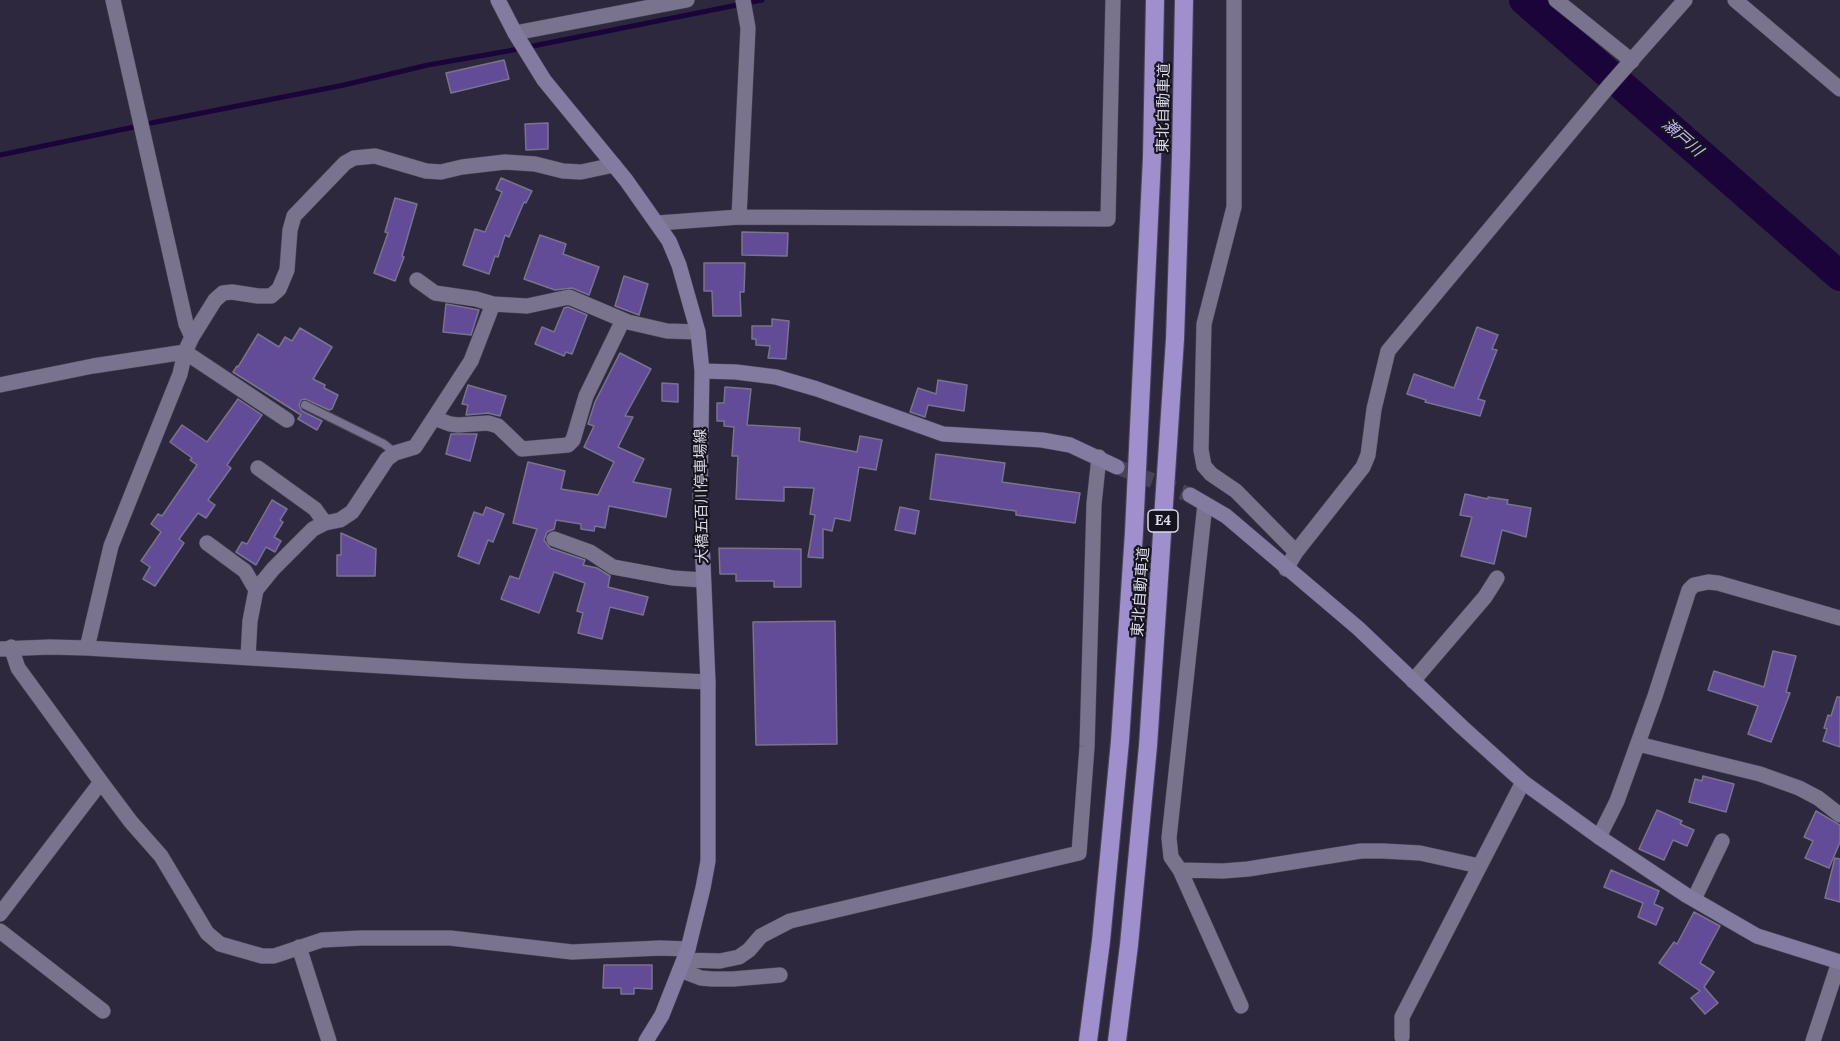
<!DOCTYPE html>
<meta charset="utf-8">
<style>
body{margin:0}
canvas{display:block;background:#2e283e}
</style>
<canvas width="1840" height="1041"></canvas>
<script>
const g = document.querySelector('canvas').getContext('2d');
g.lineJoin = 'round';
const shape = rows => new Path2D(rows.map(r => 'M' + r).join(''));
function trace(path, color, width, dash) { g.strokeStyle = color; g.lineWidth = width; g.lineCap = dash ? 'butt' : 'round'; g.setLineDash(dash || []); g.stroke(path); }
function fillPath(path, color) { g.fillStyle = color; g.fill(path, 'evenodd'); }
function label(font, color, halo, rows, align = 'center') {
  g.font = font + ' Lora,"Noto Sans JP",serif'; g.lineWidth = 4.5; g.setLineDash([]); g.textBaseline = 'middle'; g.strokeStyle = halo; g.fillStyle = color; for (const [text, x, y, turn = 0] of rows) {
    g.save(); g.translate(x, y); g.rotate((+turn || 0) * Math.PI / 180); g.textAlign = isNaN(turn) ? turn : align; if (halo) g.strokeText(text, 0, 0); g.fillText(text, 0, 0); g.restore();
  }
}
trace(shape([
 [151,123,344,85,428,65,508,51,762,0],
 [0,155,134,127]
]), '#1a043a', 5);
trace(shape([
 [1524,0,1840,276]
]), '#1a043a', 30);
const building = shape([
 [504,60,509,79,451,93,446,73,504,60],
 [548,123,548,149,526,150,525,124,548,123],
 [501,178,532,191,526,203,524,202,509,237,505,235,498,257,495,256,489,274,463,265,475,229,485,232,502,192,496,189,501,178],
 [395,198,417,204,402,256,404,257,395,281,374,273,388,233,385,232,395,198],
 [742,232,788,233,787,256,742,255,742,232],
 [540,235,566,244,563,254,599,267,589,295,572,288,555,290,524,279,540,235],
 [704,263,745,263,744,292,740,292,741,316,713,316,712,291,704,291,704,263],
 [624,276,648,284,639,315,615,306,624,276],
 [446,304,479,310,471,335,443,332,446,304],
 [568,307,587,315,572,354,566,352,564,356,535,344,542,327,554,332,564,308,568,307],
 [772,319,789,321,786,359,768,358,770,346,756,345,756,339,752,339,752,326,772,326,772,319],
 [1477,327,1498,335,1492,349,1497,350,1478,399,1485,401,1480,416,1425,402,1426,400,1407,394,1414,374,1454,388,1477,327],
 [300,328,332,347,313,379,325,385,324,388,338,395,332,409,329,410,305,399,301,400,299,405,302,411,322,421,317,430,298,419,301,415,233,372,237,366,238,367,258,334,279,347,285,337,292,341,300,328],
 [620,353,651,369,625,416,633,417,618,447,644,459,633,482,671,489,666,517,609,506,605,528,595,526,594,531,581,529,581,524,556,520,554,529,547,532,544,540,550,548,585,560,583,565,597,568,610,576,608,587,648,597,643,615,610,607,602,639,578,633,583,613,577,611,585,583,554,572,539,613,501,599,510,576,519,579,537,529,513,523,528,462,565,471,561,489,598,495,614,462,584,447,594,426,588,424,595,402,620,353],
 [938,380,967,385,964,411,928,405,925,417,910,412,918,388,936,394,938,380],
 [662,383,678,384,678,402,662,401,662,383],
 [468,385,506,396,500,416,488,413,466,415,468,405,462,404,468,385],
 [725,387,751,389,747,425,800,428,799,441,857,452,860,436,882,440,876,470,859,467,850,521,835,518,832,531,823,529,823,558,808,557,815,515,810,514,814,488,784,487,784,501,736,499,738,456,732,456,734,427,724,426,724,421,717,421,717,403,724,403,725,387],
 [238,399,262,415,231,459,227,465,231,468,208,500,215,505,206,518,198,513,179,539,184,543,155,586,143,579,150,567,141,561,161,532,151,524,158,514,162,516,197,465,190,460,192,458,170,442,182,425,207,442,238,399],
 [451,434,477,434,470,461,446,454,451,434],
 [936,454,1005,463,1002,482,1080,493,1075,523,1016,515,1016,511,930,499,936,454],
 [1465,494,1488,499,1488,497,1508,500,1507,504,1531,508,1526,537,1502,530,1494,564,1461,556,1472,517,1460,515,1465,494],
 [272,500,287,509,280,520,283,522,274,537,281,541,275,552,266,547,256,565,236,552,242,542,247,544,272,500],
 [486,507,504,514,493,542,488,540,479,564,458,556,474,512,483,515,486,507],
 [900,507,919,511,915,534,895,530,900,507],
 [341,533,376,549,375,576,337,576,337,555,341,555,341,533],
 [719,548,801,549,801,587,774,587,774,581,736,581,736,574,720,574,719,548],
 [835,621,837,744,756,745,753,622,835,621],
 [1773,651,1796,656,1786,692,1790,693,1771,742,1748,734,1758,706,1708,690,1714,671,1764,687,1773,651],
 [1837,697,1840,697,1840,747,1823,741,1827,729,1824,728,1828,715,1831,716,1837,697],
 [1703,776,1734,784,1726,812,1689,802,1695,779,1702,781,1703,776],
 [1657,810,1682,821,1680,824,1694,830,1687,846,1673,840,1664,860,1639,849,1657,810],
 [1816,811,1840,825,1840,842,1829,868,1805,858,1813,841,1804,837,1816,811],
 [1835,858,1840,859,1840,902,1825,898,1835,858],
 [1611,870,1659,891,1654,904,1663,908,1656,925,1638,917,1643,903,1604,887,1611,870],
 [1694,912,1720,926,1700,963,1714,972,1704,987,1718,1003,1705,1014,1691,998,1700,991,1659,963,1674,942,1677,944,1694,912],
 [604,965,652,965,652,989,634,988,634,994,621,994,621,988,603,988,604,965]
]);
fillPath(building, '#624c97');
trace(building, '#79738d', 1.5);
trace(shape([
 [1117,467,1190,495]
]), '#484358', 15, [15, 8]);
const lane = shape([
 [305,405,384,444,395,453]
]);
const street = shape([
 [1234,0,1234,207,1204,324,1201,450,1204,466,1211,474,1236,491,1296,552],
 [1556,0,1632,61],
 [1735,0,1840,89],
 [515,33,687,0],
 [739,217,748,28,743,0],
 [658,223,739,217,1108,219,1113,0],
 [417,280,435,293,476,299,493,304],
 [192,337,215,300,223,293,232,292,258,296,271,296,279,289,287,270,290,230,294,216,345,163,354,158,375,156,426,171,441,172,462,167,505,162,535,164,563,171,581,172,614,165],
 [0,385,93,366,185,352,287,420],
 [434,418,450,424,458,425,488,423,498,426,522,449,568,445,573,440,586,396,623,320],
 [258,468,315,509,325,523],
 [1205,504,1169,838,1171,857,1180,870,1241,1006],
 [554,539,590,552,613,567,673,578,703,580],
 [207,543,245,571,256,590],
 [1286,569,1296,552,1363,467,1368,455,1374,409,1388,351,1608,87,1685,0],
 [11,647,18,668,101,782,131,822,161,856,207,933,220,944,262,956,274,956,322,940,361,938,450,938,572,952,660,948,688,949],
 [87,648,111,546,180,374,185,352,192,337,186,324,113,0],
 [0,649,50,647,87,648,465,671,708,682],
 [248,657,250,621,256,590,273,569,313,529,325,523,340,520,352,512,387,459,395,453,415,447,471,361,493,304,527,306,569,297,628,322,667,331,698,332],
 [1413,681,1485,597,1497,578],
 [1638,744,1760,774,1799,788,1818,798,1840,815],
 [1599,837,1617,801,1655,696,1689,590,1694,585,1708,582,1718,583,1840,618],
 [1180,870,1223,871,1248,869,1361,851,1383,851,1420,853,1479,866],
 [1694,899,1722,841],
 [0,914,101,782],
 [0,931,103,1011],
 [299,947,329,1041],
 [684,960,720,961,739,957,749,950,761,936,790,921,1079,853,1087,747,1094,504,1099,457],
 [680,970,701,978,712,979,733,979,780,975],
 [1402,1037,1402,1017,1523,782],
 [1813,1041,1839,962]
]);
const secondary = shape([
 [498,0,515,33,544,80,626,180,669,241,679,265,698,332,702,371,700,492,708,682,708,861,703,888,688,949,662,1015,646,1041],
 [702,371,736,372,776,377,817,389,943,434,1042,440,1070,445,1117,467],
 [1190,495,1226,516,1358,628,1462,727,1523,782,1599,837,1686,895,1757,936,1840,962]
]);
const highway = shape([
 [1088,1041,1101,941,1120,741,1134,532,1152,157,1155,0],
 [1117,1041,1129,945,1148,746,1162,534,1175,339,1181,156,1184,0]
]);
trace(lane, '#494557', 10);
trace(street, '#494557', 16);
trace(secondary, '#494557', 16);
trace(highway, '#494557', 20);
trace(lane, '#79738d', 8);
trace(street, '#79738d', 15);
trace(secondary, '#847ba0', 15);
trace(highway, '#9f8fcd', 18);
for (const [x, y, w] of [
 [1163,521,30]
]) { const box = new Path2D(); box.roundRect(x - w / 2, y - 11, w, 22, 4.5); g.fillStyle = '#15131d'; g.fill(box); trace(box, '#dcdae8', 1.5); }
label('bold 14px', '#dcdae8', null, [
 ["E4",1163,521]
]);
label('15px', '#dcdae8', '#15131d', [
 ["東北自動車道",1164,108,-89],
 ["大橋五百川停車場線",702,496,-91],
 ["東北自動車道",1141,592,-86]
]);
label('italic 16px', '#c4b5f4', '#15131d', [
 ["瀬戸川",1682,138,41]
]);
</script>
